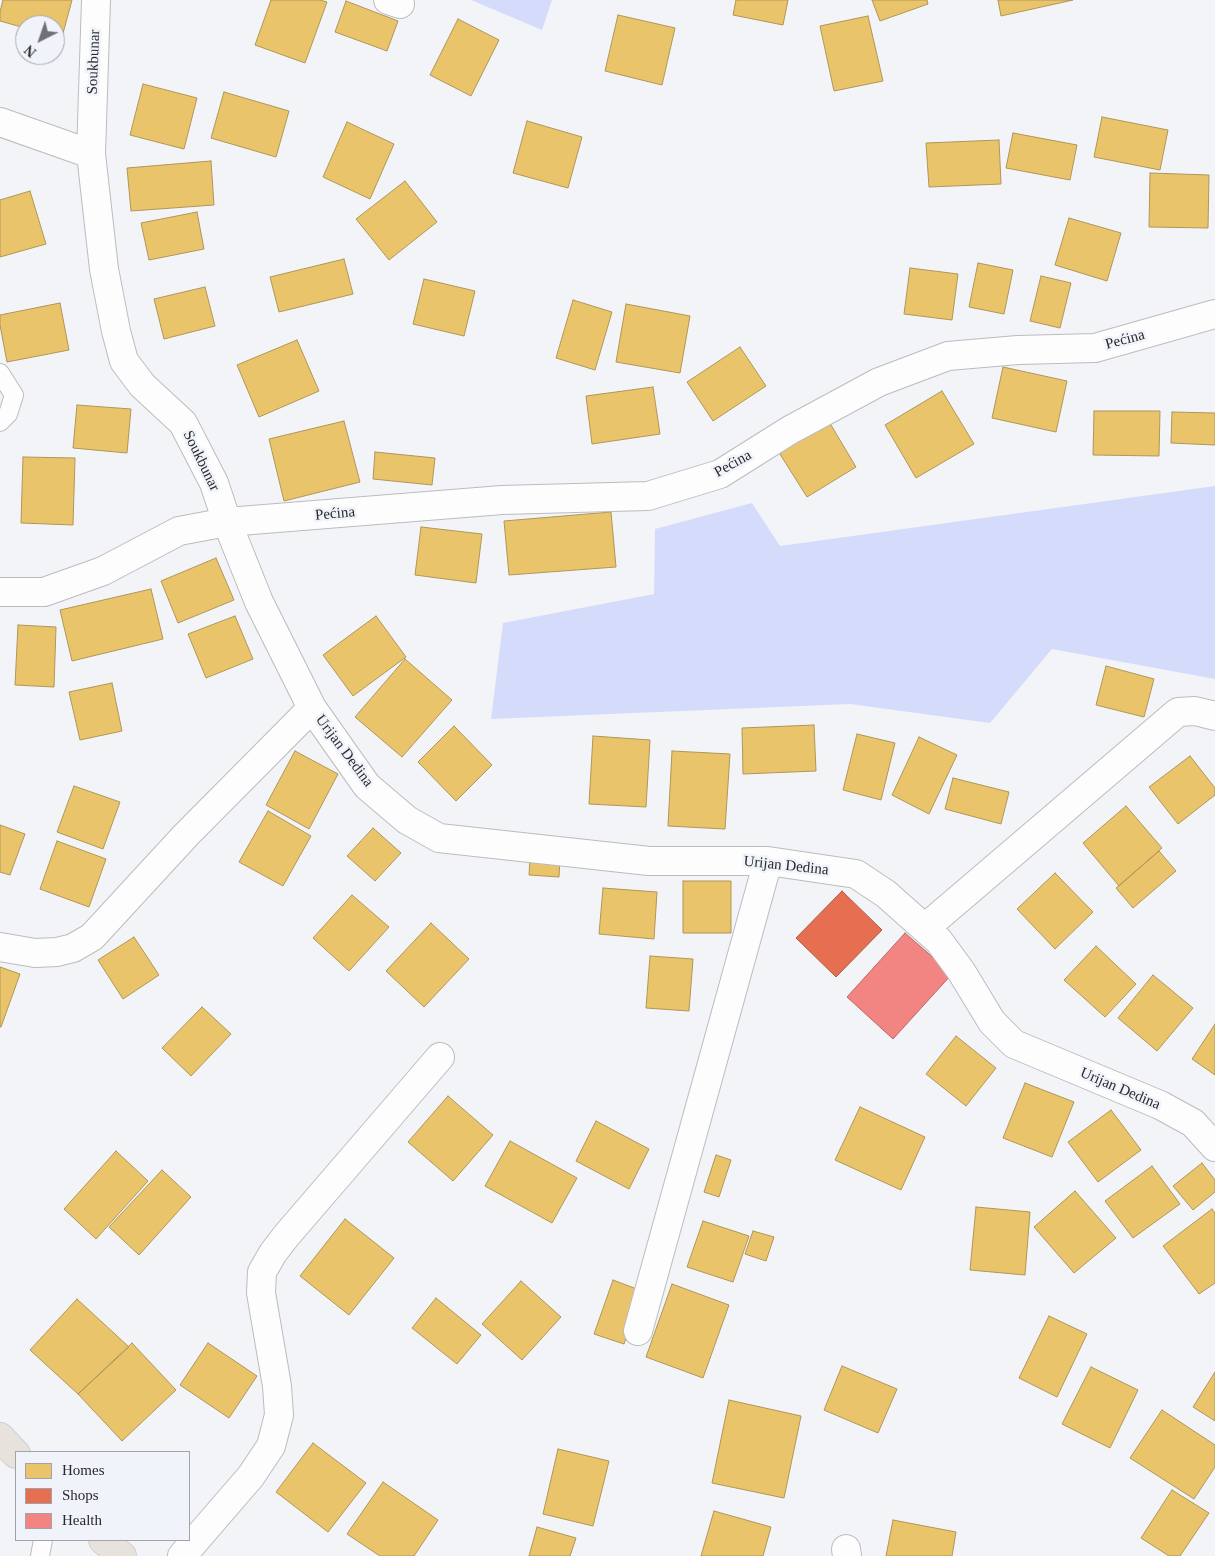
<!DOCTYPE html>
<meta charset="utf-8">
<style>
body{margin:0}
#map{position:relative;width:1215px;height:1556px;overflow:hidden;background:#f3f4f8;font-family:Georgia,serif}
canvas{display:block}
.legend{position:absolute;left:15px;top:1451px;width:175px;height:90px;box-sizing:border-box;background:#f1f3fa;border:1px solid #a1a3a8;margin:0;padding:6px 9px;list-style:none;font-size:15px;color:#292a2d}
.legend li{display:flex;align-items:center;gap:10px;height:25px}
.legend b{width:25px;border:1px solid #a1a3a8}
.north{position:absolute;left:15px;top:15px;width:50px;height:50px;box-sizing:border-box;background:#f1f3fa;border:1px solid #a1a3a8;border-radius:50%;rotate:221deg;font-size:14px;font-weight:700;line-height:20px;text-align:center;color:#292a2d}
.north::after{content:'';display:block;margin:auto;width:18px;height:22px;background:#707174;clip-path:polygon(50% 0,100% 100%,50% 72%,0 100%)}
</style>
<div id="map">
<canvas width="1215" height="1556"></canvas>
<ul class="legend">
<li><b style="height:14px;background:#e9c46a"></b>Homes</li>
<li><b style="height:14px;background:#e76f51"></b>Shops</li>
<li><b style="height:14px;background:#f28482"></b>Health</li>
</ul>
<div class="north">N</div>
</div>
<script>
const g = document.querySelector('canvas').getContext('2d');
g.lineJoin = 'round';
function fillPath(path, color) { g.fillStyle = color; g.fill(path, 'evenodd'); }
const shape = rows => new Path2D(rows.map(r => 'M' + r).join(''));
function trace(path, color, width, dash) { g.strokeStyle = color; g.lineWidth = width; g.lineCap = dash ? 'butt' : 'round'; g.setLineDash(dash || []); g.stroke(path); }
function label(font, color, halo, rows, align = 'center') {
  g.font = font + ' Georgia,serif'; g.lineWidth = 5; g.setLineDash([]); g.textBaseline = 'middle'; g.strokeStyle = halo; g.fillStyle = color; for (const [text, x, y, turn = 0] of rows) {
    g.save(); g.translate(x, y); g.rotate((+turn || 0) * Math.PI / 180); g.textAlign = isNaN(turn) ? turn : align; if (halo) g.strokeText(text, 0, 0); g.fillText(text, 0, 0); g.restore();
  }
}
fillPath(shape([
 [471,0,552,0,542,30],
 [1215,486,1215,679,1052,649,990,723,850,704,491,719,503,623,654,594,655,529,752,503,780,546]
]), '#d5dcfb');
const homes = shape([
 [3,0,72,0,62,37,55,36,55,25,25,25,25,28,0,21,0,12,3,0],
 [271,0,320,0,327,2,305,63,255,45,271,0],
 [736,0,788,0,783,25,733,15,736,0],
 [872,0,927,0,928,4,880,21,872,0],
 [998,0,1073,0,1001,16,998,0],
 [346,1,398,21,387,51,335,32,346,1],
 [618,15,675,28,662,85,605,71,618,15],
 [868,16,883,81,834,91,820,26,868,16],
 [458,19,499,40,471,96,430,75,458,19],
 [143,84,197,98,184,149,130,135,143,84],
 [224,92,289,111,276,157,211,138,224,92],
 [1102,117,1168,130,1160,170,1094,157,1102,117],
 [527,121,582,137,568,188,513,173,527,121],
 [347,122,394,144,370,199,323,177,347,122],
 [1013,133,1077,145,1070,180,1006,168,1013,133],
 [999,140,1001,184,929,187,926,143,999,140],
 [211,161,214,205,131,211,127,168,211,161],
 [1150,173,1209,175,1208,228,1149,227,1150,173],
 [405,181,437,222,389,260,356,219,405,181],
 [30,191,46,244,0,257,0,200,30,191],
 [197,212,204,249,149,260,141,223,197,212],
 [1069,218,1121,233,1107,281,1055,265,1069,218],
 [344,259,353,294,279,312,270,277,344,259],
 [978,263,1013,270,1004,314,969,307,978,263],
 [910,268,958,274,952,320,904,314,910,268],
 [1041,276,1071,283,1060,328,1030,321,1041,276],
 [424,279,475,291,464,336,413,324,424,279],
 [205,287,215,326,164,339,154,299,205,287],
 [573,300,612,312,595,370,556,358,573,300],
 [60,303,69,350,7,362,0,325,0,315,60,303],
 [626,304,690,316,680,373,616,362,626,304],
 [297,340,319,391,259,417,237,365,297,340],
 [740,347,766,386,713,421,687,382,740,347],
 [1003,367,1067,381,1056,432,992,418,1003,367],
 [653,387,660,434,592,444,586,396,653,387],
 [942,391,974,444,916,478,885,425,942,391],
 [77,405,131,409,127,453,73,448,77,405],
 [1094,411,1160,411,1159,456,1093,455,1094,411],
 [1172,412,1215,413,1215,445,1171,443,1172,412],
 [828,420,856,467,807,497,778,451,828,420],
 [344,421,360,482,284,501,269,439,344,421],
 [375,452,435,458,432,485,373,479,375,452],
 [23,457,75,458,73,525,21,523,23,457],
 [611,512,616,567,509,575,504,521,611,512],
 [421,527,482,534,476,583,415,575,421,527],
 [216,558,234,600,178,623,161,581,216,558],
 [151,589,163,639,72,661,60,610,151,589],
 [235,616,253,659,206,678,188,634,235,616],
 [376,616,406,657,353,696,323,655,376,616],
 [18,625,56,627,54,687,15,685,18,625],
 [405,659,452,700,402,757,355,717,405,659],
 [1106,666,1154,679,1144,717,1096,705,1106,666],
 [112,683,122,731,80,740,69,692,112,683],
 [814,725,816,771,743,774,742,728,814,725],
 [454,726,492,765,456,801,418,762,454,726],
 [857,734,895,743,881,800,843,790,857,734],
 [593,736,650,740,646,807,589,804,593,736],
 [919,737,957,755,929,814,892,795,919,737],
 [295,751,338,774,309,829,266,805,295,751],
 [672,751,730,754,725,829,668,826,672,751],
 [1190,756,1215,788,1215,795,1178,824,1149,787,1190,756],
 [953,778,1009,792,1001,824,945,809,953,778],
 [74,786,120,802,103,849,57,832,74,786],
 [1126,806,1162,848,1119,886,1083,843,1126,806],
 [268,811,311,836,283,886,239,862,268,811],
 [0,825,25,834,10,875,0,872,0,825],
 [373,828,401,853,375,881,347,856,373,828],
 [57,841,106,859,89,907,40,889,57,841],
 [1159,851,1176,871,1133,908,1116,888,1159,851],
 [530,858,560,859,559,877,529,875,530,858],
 [1055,873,1093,912,1055,949,1017,909,1055,873],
 [683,881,731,881,731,933,683,933,683,881],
 [603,888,657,892,654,939,599,934,603,888],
 [352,895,389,927,349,971,313,938,352,895],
 [431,923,469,959,424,1007,386,971,431,923],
 [134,937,159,975,123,999,98,960,134,937],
 [1096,946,1136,984,1105,1017,1064,980,1096,946],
 [650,956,693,959,689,1011,646,1008,650,956],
 [0,967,20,974,1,1027,0,1027,0,967],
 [1153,975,1193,1008,1157,1051,1118,1018,1153,975],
 [202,1007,231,1034,191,1076,162,1048,202,1007],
 [1215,1024,1215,1075,1192,1059,1215,1024],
 [956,1036,996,1068,966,1106,926,1074,956,1036],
 [1025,1083,1074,1102,1052,1157,1003,1138,1025,1083],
 [448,1096,493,1135,453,1181,408,1142,448,1096],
 [860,1107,925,1137,901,1190,835,1160,860,1107],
 [1111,1110,1141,1150,1098,1182,1068,1142,1111,1110],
 [596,1121,649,1149,629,1189,576,1161,596,1121],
 [510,1141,577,1178,552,1223,485,1186,510,1141],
 [116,1151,148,1181,96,1239,64,1209,116,1151],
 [716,1155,731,1160,719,1197,704,1192,716,1155],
 [1202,1163,1215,1180,1215,1192,1193,1210,1173,1186,1202,1163],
 [1152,1166,1180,1204,1133,1238,1105,1201,1152,1166],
 [162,1170,191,1197,139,1255,109,1227,162,1170],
 [1075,1191,1116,1238,1074,1273,1034,1227,1075,1191],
 [976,1207,1030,1212,1025,1275,970,1270,976,1207],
 [1212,1209,1215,1213,1215,1283,1199,1294,1163,1246,1212,1209],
 [345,1219,394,1258,349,1315,300,1276,345,1219],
 [703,1221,749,1236,733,1282,687,1267,703,1221],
 [753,1231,774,1237,766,1261,745,1254,753,1231],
 [613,1280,642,1291,624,1344,594,1334,613,1280],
 [521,1281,561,1317,522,1360,482,1324,521,1281],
 [672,1284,729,1305,703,1378,646,1357,672,1284],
 [436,1298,481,1335,457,1364,412,1328,436,1298],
 [77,1299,129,1347,78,1394,30,1350,77,1299],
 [1049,1316,1087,1334,1057,1397,1019,1378,1049,1316],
 [132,1343,176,1390,122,1441,78,1394,132,1343],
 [208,1343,257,1376,229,1418,180,1385,208,1343],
 [842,1366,897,1389,878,1433,824,1410,842,1366],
 [1091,1367,1138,1390,1110,1448,1062,1424,1091,1367],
 [1215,1372,1215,1421,1193,1407,1215,1372],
 [729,1400,801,1416,784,1498,712,1483,729,1400],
 [1162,1410,1215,1445,1215,1467,1194,1499,1130,1458,1162,1410],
 [313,1443,366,1483,328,1532,276,1492,313,1443],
 [558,1449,609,1461,593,1526,543,1514,558,1449],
 [383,1482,438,1520,414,1556,380,1556,347,1534,383,1482],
 [1172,1490,1209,1513,1180,1556,1169,1556,1141,1538,1172,1490],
 [714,1511,771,1527,763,1556,701,1556,714,1511],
 [893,1520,956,1532,952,1556,886,1556,893,1520],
 [537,1527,576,1538,570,1556,529,1556,537,1527]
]);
fillPath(homes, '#e9c46a');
trace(homes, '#af9658', 1);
const shops = shape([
 [842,891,882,930,836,977,796,938,842,891]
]);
fillPath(shops, '#e76f51');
trace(shops, '#ae5a46', 1);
const health = shape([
 [905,933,952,974,893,1039,847,997,905,933]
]);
fillPath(health, '#f28482');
trace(health, '#b66968', 1);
const lane = shape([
 [0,373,14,395,8,414,0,422],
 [40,1556,43,1540]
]);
const street = shape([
 [388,0,400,4],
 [0,122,91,154],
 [1215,314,1095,348,1018,350,948,356,879,382,790,430,720,474,648,496,502,500,227,522,259,602,312,708,367,786,407,820,439,838,649,861,768,861,856,874,886,894,939,941,961,971,992,1022,1014,1044,1160,1105,1193,1123,1215,1147],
 [0,592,44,592,103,571,179,531,227,522,214,483,183,423,142,385,124,361,116,331,104,269,91,154,96,0],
 [925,928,1178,712,1195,711,1215,716],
 [0,947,35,953,57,952,73,948,92,937,186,835,312,708],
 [638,1331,768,861],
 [846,1549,847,1556],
 [182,1556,251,1476,271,1446,279,1415,277,1386,261,1293,262,1272,273,1253,286,1236,440,1057]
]);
const primary = shape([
 [0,1437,16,1454],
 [103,1540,122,1556]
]);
trace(lane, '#bcbcbf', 20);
trace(street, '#bcbcbf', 30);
trace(primary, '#d0d0d3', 30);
trace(lane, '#fdfdfe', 18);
trace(street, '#fdfdfe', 28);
trace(primary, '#e7e2dc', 28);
label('15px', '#292a2d', '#f1f3fa', [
 ["Soukbunar",94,62,-88],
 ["Pećina",1125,340,-15],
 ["Soukbunar",201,461,64],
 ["Pećina",733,464,-29],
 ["Pećina",335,514,-5],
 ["Urijan Dedina",344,751,53],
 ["Urijan Dedina",786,866,6],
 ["Urijan Dedina",1120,1089,23]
]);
</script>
